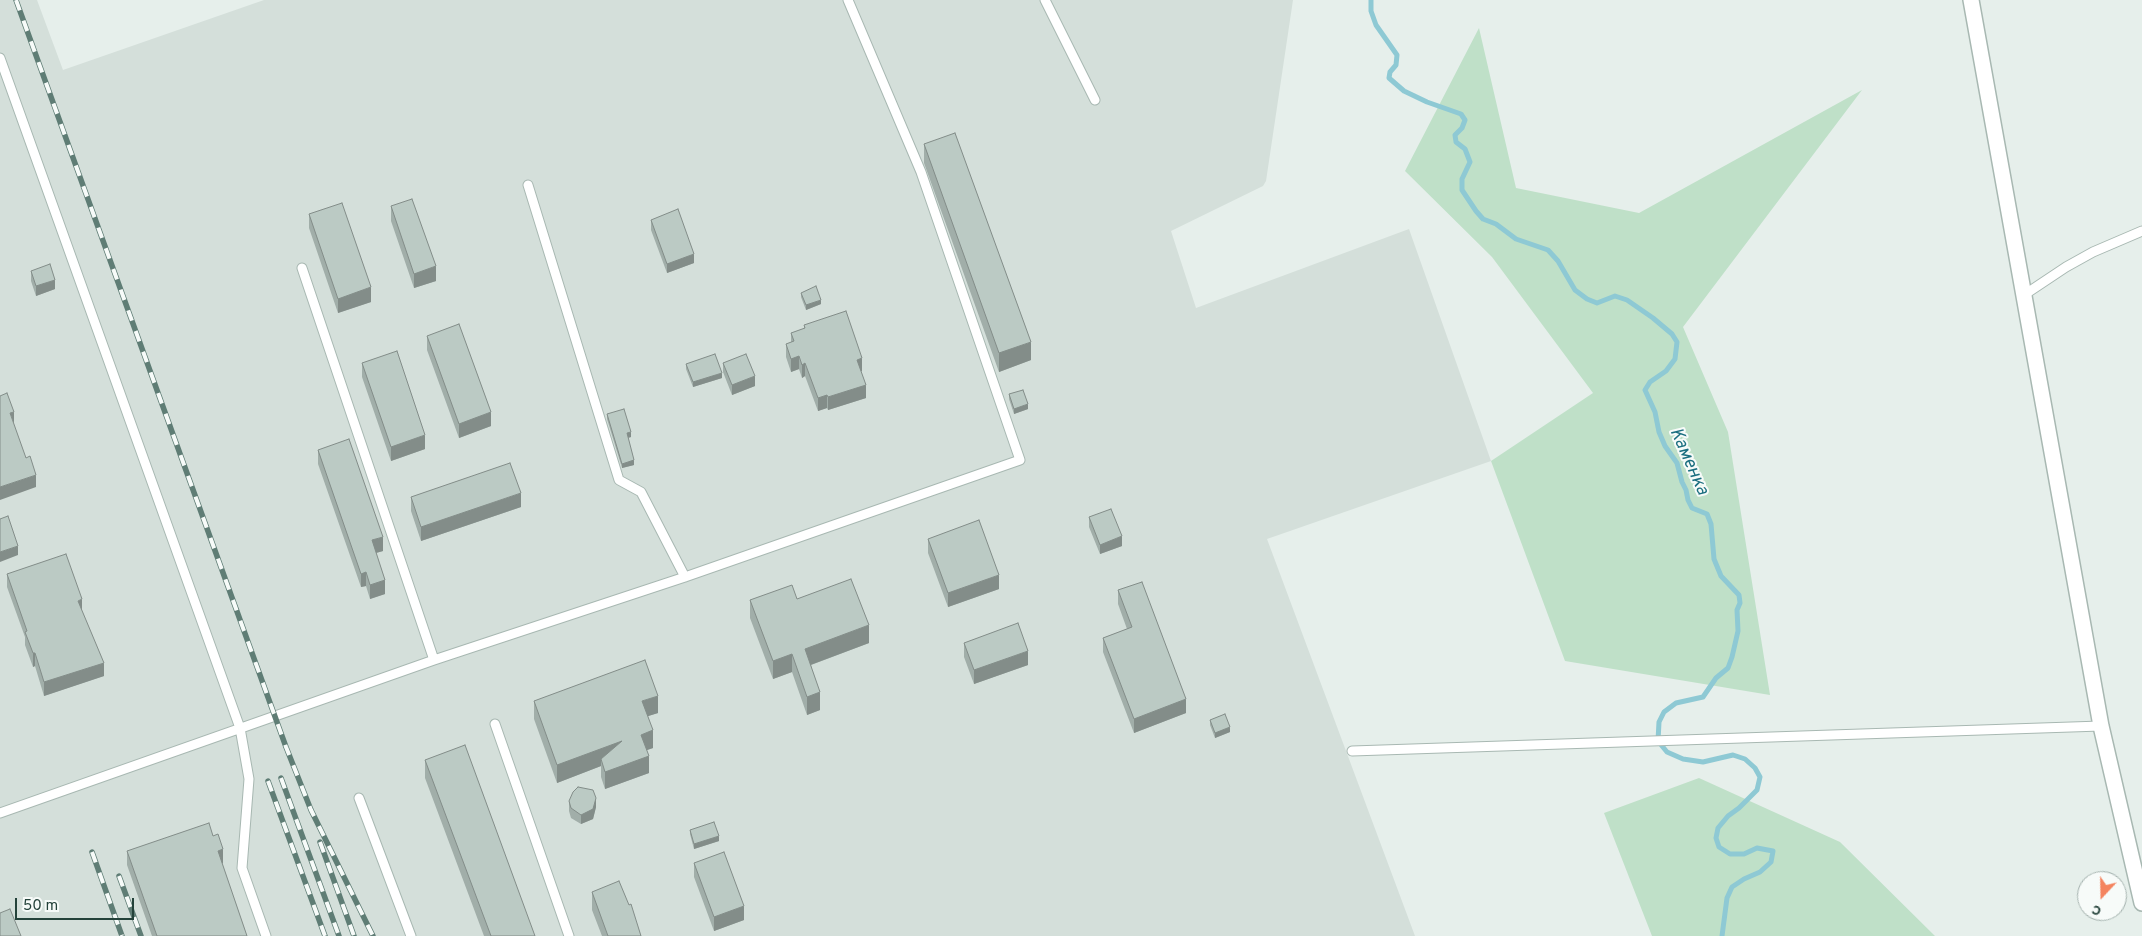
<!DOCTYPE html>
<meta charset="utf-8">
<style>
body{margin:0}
#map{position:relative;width:2142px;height:936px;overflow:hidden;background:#e6efeb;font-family:Overpass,sans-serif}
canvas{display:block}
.north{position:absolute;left:2077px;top:871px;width:50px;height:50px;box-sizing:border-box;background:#f7fbf9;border:1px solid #a3b1ad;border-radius:50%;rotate:201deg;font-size:14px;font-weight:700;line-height:20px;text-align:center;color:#24423a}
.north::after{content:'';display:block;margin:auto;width:18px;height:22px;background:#f4845f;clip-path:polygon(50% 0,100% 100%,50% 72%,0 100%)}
.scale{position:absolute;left:15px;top:898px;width:119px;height:22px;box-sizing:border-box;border:2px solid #24423a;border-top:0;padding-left:6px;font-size:15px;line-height:18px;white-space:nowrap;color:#24423a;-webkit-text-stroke:4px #f7fbf9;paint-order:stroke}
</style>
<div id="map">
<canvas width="2142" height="936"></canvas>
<div class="north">С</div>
<div class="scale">50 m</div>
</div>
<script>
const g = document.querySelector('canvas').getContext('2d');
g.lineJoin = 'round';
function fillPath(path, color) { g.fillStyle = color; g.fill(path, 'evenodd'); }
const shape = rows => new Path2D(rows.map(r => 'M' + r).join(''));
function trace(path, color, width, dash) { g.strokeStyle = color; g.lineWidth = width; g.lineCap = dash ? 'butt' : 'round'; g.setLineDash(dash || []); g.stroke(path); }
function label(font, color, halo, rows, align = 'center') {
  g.font = font + ' Overpass,sans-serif'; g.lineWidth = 4; g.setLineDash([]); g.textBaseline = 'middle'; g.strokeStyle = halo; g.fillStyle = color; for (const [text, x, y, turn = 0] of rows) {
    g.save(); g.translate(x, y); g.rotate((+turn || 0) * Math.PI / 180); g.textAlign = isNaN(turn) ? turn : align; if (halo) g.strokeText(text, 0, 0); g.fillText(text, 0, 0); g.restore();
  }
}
fillPath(shape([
 [0,0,37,0,63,70,264,0,1293,0,1266,181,1263,186,1171,231,1196,308,1409,229,1491,461,1267,539,1415,936,0,936]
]), '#d4dfda');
fillPath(shape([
 [1479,28,1516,188,1639,213,1862,90,1683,327,1728,432,1770,695,1565,661,1491,461,1593,393,1492,257,1405,171],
 [1699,778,1840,842,1935,936,1652,936,1604,813]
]), '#bfe0c8');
trace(shape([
 [1371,0,1371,11,1376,25,1397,55,1396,65,1390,72,1389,78,1404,91,1427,102,1461,114,1465,120,1462,128,1455,135,1456,142,1465,149,1470,162,1462,179,1462,190,1476,211,1483,219,1496,224,1516,239,1548,250,1558,261,1575,290,1587,299,1597,303,1615,296,1627,300,1653,318,1672,334,1677,342,1675,359,1666,371,1650,382,1645,390,1655,412,1659,432,1665,446,1677,463,1682,482,1686,490,1688,500,1692,508,1707,514,1711,524,1714,559,1721,576,1739,595,1740,603,1737,610,1738,631,1732,657,1728,668,1716,678,1703,697,1676,703,1664,712,1659,722,1658,741,1667,752,1683,759,1703,762,1733,755,1745,759,1755,768,1760,777,1757,790,1739,808,1728,816,1718,828,1716,838,1719,847,1730,854,1744,854,1757,848,1773,851,1771,862,1760,872,1744,879,1732,887,1727,898,1722,936]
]), '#8ec9d4', 5);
const lane = shape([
 [1045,0,1095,100],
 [0,58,240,728,249,779,242,868,266,936],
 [528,185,619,480,641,492,685,577],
 [302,268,434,660],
 [2024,295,2066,267,2093,252,2142,231],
 [495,724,569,936],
 [1352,751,2101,726],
 [359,798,411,936],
 [0,813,434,660,685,577,1020,460,921,172,848,0]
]);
const street = shape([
 [1971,0,2101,726,2142,903]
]);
trace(lane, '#a8b8b2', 11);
trace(street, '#a8b8b2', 18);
trace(lane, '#fff', 9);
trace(street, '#fff', 15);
const rail = shape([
 [16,0,286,747,311,810,373,936],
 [281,778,339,936],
 [268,781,325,936],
 [320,842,354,936],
 [92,852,122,936],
 [119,876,141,936]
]);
trace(rail, '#5f7d75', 5.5);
trace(rail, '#f7fbf9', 4, [11]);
fillPath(shape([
 [924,144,1031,360,999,372,924,163],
 [391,206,436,281,414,288,391,221],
 [309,214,371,302,338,313,309,228],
 [651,220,694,263,667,273,651,230],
 [31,271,55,289,36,296,31,281],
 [801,293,821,304,806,310,801,297],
 [804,325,862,371,861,371,866,398,828,410,827,408,818,411,805,376,802,378,799,369,791,372,786,357,786,344,791,342,791,333,804,329],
 [427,336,491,426,459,438,427,350],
 [362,363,425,449,391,461,362,377],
 [723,363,755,386,732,395,723,372],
 [686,364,722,378,693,387,686,369],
 [1009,394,1028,409,1014,414,1009,399],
 [607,414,631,437,628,438,634,465,622,468,607,419],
 [318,450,383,551,376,553,385,594,370,599,366,586,361,587,318,464],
 [411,497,521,507,421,541,411,511],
 [1089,517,1122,546,1100,554,1089,527],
 [928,539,999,589,948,607,928,553],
 [7,574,82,611,104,676,44,696,35,666,33,667,25,645,25,637,7,587],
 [1118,590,1186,713,1134,733,1103,652,1103,638,1127,629,1118,604],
 [797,599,869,643,811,665,820,710,807,715,792,672,773,679,750,618,750,600],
 [964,643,1028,665,974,684,964,657],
 [534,701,658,713,648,716,653,748,647,750,649,773,605,789,601,777,601,766,557,783,534,719],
 [1210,720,1230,732,1215,738,1210,725],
 [425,760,535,936,484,936,425,778],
 [569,801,596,807,593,819,581,824,571,818,569,811],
 [690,830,719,841,694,849,690,834],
 [213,836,223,863,222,864,247,936,152,936,127,865,127,851],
 [694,863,744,920,714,931,694,877],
 [592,892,629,905,641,936,602,936,592,910]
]), '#a1aea9');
fillPath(shape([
 [694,254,694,263,667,273,667,264],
 [436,266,436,281,414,288,414,274],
 [55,280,55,289,36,296,36,286],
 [371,287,371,302,338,313,338,299],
 [821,300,821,304,806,310,806,305],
 [1031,342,1031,360,999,372,999,353],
 [799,356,799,369,791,372,791,359],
 [862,358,862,371,857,373,857,360],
 [805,363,805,376,802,378,802,365],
 [722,373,722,378,693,387,693,382],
 [755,376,755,386,732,395,732,385],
 [866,385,866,398,828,410,828,397],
 [827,395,827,408,818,411,818,398],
 [1028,404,1028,409,1014,414,1014,409],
 [14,412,14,424,10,413],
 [491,412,491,426,459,438,459,424],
 [631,432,631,437,627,438,627,433],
 [425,435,425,449,391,461,391,447],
 [634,460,634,465,622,468,622,464],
 [36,475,36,487,0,500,0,487],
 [521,493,521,507,421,541,421,527],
 [1122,536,1122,546,1100,554,1100,545],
 [383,537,383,551,372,554,372,540],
 [18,546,18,555,0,562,0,552],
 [366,572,366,586,361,587,361,574],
 [999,575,999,589,948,607,948,593],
 [385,580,385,594,370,599,370,585],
 [82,599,82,613,78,601],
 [869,625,869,643,805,667,805,649],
 [1028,651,1028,665,974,684,974,670],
 [33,653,35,653,35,666,33,667],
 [792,654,792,672,773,679,773,661],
 [104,663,104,676,44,696,44,682],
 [820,692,820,710,807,715,807,697],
 [658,696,658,713,642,718,642,701],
 [1186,699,1186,713,1134,733,1134,719],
 [1230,727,1230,732,1215,738,1215,733],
 [653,730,653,748,641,752,641,735],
 [622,741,601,759,601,766,557,783,557,765],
 [649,756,649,773,605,789,605,772],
 [596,798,596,807,593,819,581,824,581,815],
 [719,836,719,841,694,849,694,844],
 [223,849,223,863,218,865,218,851],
 [744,906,744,920,714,931,714,917]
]), '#838d89');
const building = shape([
 [955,133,1031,342,999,353,924,144,955,133],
 [412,199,436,266,414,274,391,206,412,199],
 [342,203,371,287,338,299,309,214,342,203],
 [678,209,694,254,667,264,651,220,678,209],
 [50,264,55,280,36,286,31,271,50,264],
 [816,286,821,300,806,305,801,293,816,286],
 [846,311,862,358,857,360,866,385,828,397,827,395,818,398,805,363,802,365,799,356,791,359,786,344,794,341,791,333,805,328,804,325,846,311],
 [459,324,491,412,459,424,427,336,459,324],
 [397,351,425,435,391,447,362,363,397,351],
 [715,354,722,373,693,382,686,364,715,354],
 [746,354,755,376,732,385,723,363,746,354],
 [1023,390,1028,404,1014,409,1009,394,1023,390],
 [7,393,14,412,10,413,26,458,30,456,36,475,0,487,0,396,7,393],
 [624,409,631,432,627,433,634,460,622,464,607,414,624,409],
 [349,439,383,537,372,540,385,580,370,585,366,572,361,574,318,450,349,439],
 [510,463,521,493,421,527,411,497,510,463],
 [1111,509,1122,536,1100,545,1089,517,1111,509],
 [8,516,18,546,0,552,0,519,8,516],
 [979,520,999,575,948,593,928,539,979,520],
 [66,554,82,599,78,601,104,663,44,682,35,653,33,653,25,632,27,631,7,574,66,554],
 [851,579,869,625,805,649,820,692,807,697,792,654,773,661,750,600,792,585,797,599,851,579],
 [1142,582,1186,699,1134,719,1103,638,1132,627,1118,590,1142,582],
 [1018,623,1028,651,974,670,964,643,1018,623],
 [645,660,658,696,642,701,653,730,641,735,649,756,605,772,601,759,622,741,557,765,534,701,645,660],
 [1225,714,1230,727,1215,733,1210,720,1225,714],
 [465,745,535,936,491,936,425,760,465,745],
 [578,787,593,790,596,798,593,809,581,815,571,808,569,801,573,792,578,787],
 [714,822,719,836,694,844,690,830,714,822],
 [209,823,213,836,218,834,223,849,218,851,247,936,157,936,127,851,209,823],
 [724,852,744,906,714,917,694,863,724,852],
 [619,881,629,905,631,904,641,936,608,936,592,892,619,881],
 [10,909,21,936,0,936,0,913,10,909]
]);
fillPath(building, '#bbcac4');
trace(building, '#838d89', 1);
label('italic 18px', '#1c6f80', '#f7fbf9', [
 ["Каменка",1688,462,66]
]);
</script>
